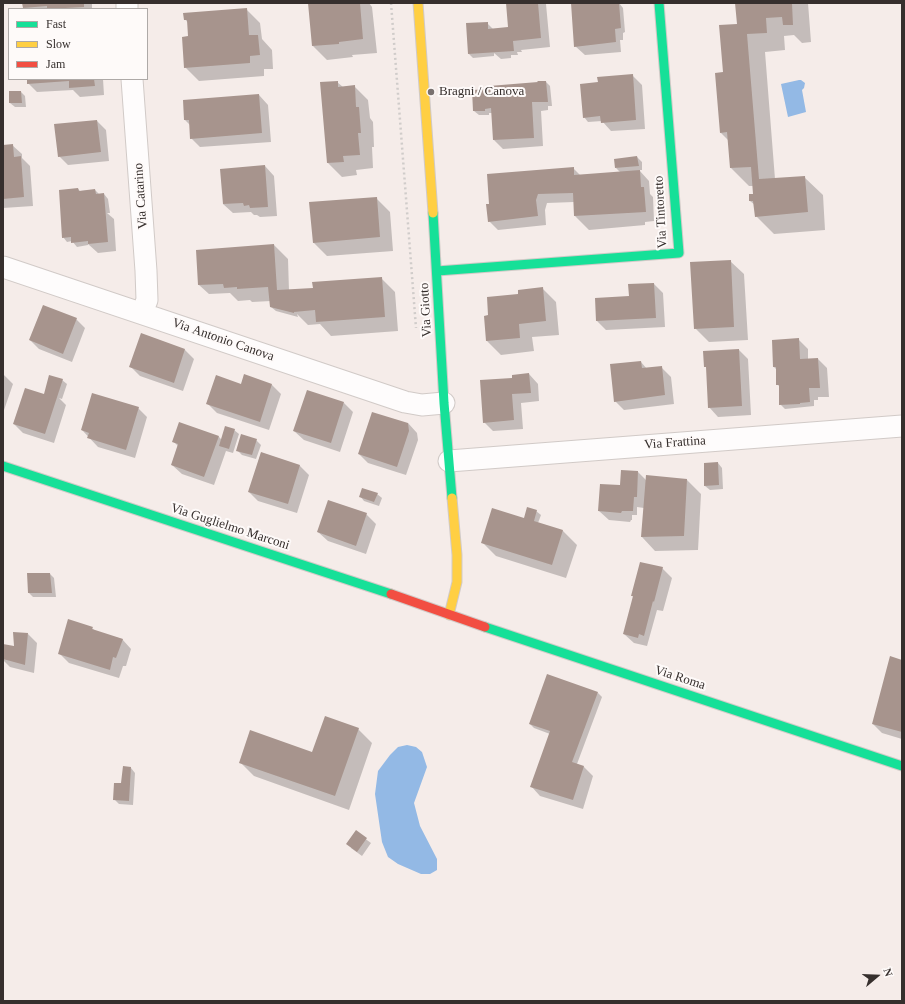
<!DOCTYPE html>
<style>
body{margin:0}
#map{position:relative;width:905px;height:1004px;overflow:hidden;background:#f5ece9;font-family:Georgia,serif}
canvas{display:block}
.frame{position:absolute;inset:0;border:4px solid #362f2d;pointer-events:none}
.legend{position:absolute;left:8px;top:8px;width:140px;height:72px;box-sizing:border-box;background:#fefaf9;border:1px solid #aea9a7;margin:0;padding:5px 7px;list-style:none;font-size:12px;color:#362f2d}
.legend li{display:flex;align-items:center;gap:8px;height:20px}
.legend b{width:20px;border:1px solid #aea9a7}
.north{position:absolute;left:857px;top:956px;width:40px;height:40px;-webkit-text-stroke:3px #fefaf9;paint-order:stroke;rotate:71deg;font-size:11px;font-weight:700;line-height:16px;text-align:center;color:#362f2d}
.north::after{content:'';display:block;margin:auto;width:14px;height:18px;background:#362f2d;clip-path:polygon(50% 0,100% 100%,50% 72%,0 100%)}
</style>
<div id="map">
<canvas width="905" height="1004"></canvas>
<div class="frame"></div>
<ul class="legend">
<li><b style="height:5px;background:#16e098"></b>Fast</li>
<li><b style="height:5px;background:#ffcf43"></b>Slow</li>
<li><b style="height:5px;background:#f24e42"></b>Jam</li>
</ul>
<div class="north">N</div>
</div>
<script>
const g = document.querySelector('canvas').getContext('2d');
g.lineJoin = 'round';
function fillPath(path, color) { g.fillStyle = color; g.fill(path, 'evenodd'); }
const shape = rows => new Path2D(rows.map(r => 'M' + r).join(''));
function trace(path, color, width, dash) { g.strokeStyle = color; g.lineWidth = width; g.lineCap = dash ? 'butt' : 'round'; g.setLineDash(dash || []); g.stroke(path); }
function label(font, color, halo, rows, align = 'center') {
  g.font = font + ' Georgia,serif'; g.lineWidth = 4; g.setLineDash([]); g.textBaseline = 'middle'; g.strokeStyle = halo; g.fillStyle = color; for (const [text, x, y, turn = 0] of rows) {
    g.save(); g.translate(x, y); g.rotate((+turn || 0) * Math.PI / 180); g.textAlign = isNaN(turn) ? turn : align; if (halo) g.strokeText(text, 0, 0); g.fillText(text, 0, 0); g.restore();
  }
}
fillPath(shape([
 [799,80,801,80,805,83,804,88,802,90,806,112,788,117,781,84],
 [407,745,416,747,422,752,427,767,414,803,420,826,437,859,437,870,430,874,421,874,398,864,388,857,382,842,375,794,378,771,390,755,398,747]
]), '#93b9e5');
fillPath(shape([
 [23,3,92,3,92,9,25,9],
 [309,3,369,3,372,7,377,53,352,55,353,57,327,60,313,46],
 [507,3,546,4,550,47,521,50,522,52,517,52,518,55,511,55,511,58,501,59,494,53,494,56,473,58,469,54,487,23,493,29,509,28],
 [572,3,619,3,623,8,625,32,623,33,623,40,620,40,621,52,585,55,575,46],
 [736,3,808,3,811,42,802,43,794,35,784,36,785,50,765,52,775,179,804,177,823,195,825,230,774,234,756,216,755,205,750,201,754,194,753,186,749,186,731,168,729,141,721,133,724,73,738,24],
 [246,9,260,23,262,39,272,50,273,69,264,69,264,76,199,81,185,67,190,37,188,23,185,19],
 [632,75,642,85,645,129,611,131,602,121,588,122,584,117,599,83],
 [28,79,103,79,104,95,80,97,73,90,37,92,28,83],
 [337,82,343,87,354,86,368,100,370,118,373,122,374,147,372,147,373,168,356,170,357,175,342,177,328,163],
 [546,82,550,86,552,106,548,106,548,110,541,111,543,146,503,149,494,140,492,113,489,113,489,115,479,115,474,111],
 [21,92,25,96,26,107,15,107,10,103],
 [259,95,268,105,271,142,200,147,191,138,190,125,185,120],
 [97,121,106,130,109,161,68,165,59,156],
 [12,145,22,154,22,158,30,166,33,206,3,208,3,146],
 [637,157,642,162,642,170,639,170,649,181,650,194,653,197,654,221,645,222,645,225,589,230,575,216,574,202,547,203,545,210,546,225,498,230,489,221,573,168,581,176,621,173,616,168],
 [265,166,274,176,277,216,260,217,257,215,254,215,251,212,233,213,223,204],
 [78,189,80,191,95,190,99,194,104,194,108,199,110,213,107,213,114,219,116,251,98,253,88,244,88,245,77,247,72,241,67,242,63,237],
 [376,198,390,212,393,251,327,256,313,242],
 [274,245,288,259,289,291,314,289,381,278,395,292,398,331,331,336,320,324,308,325,297,314,298,317,276,311,271,307,271,301,252,302,250,300,238,301,230,293,209,294,199,285,197,251],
 [730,261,744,274,748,340,709,342,695,328],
 [654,284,663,293,665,327,606,330,597,321,630,297,629,285],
 [542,288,556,302,559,335,532,337,534,351,501,355,487,341,489,316,519,295],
 [76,319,85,328,72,362,39,349,30,340],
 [142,335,185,350,194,359,183,391,140,376,131,367],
 [798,339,808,349,808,359,818,359,827,368,829,397,818,397,818,400,814,400,814,406,785,409,780,404,780,387,777,384,777,370,774,367],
 [739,350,748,359,751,415,718,417,709,407,707,368,705,366],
 [641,362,647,369,662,368,671,377,674,404,624,410,615,401],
 [3,374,13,384,3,413],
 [529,374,538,384,539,401,521,403,523,429,493,431,484,422,513,378],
 [244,376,272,385,281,394,269,430,217,413,208,404,241,385],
 [62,380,67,384,62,399,59,398,66,405,54,443,23,433,14,424],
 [344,403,353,412,340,452,304,440,294,431],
 [138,408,147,417,135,458,98,447,82,430],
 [408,423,417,433,418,440,406,475,368,463,359,454],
 [234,430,239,434,233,453,226,451,214,485,182,474,172,465,178,446,173,441,219,437,222,440],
 [256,440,261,445,256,459,242,455,237,450],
 [261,453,300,466,309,475,297,513,258,501,249,492],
 [718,463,722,468,723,489,710,490,705,486],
 [638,472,647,481,687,480,701,494,698,550,655,551,642,537,644,508,637,507,637,515,632,515,632,520,631,520,630,522,609,520,599,511,621,486],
 [377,494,382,498,379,506,364,501,360,496],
 [536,511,541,515,538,523,563,531,577,545,566,578,496,556,482,542,524,519],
 [366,514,376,524,366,554,328,541,318,532],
 [662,568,672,578,663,611,657,610,647,646,634,643,624,634,634,597,632,596],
 [50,574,54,578,56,597,33,597,29,593],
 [92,628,96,632,122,639,131,649,126,666,123,666,119,678,69,663,59,653],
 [28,634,37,643,34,673,10,667,3,660,3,645,15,647],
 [902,661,902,739,882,733,873,724],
 [598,693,602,697,577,764,584,767,593,776,583,809,540,796,531,786,550,734,534,728,530,724],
 [358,729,372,743,349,810,254,776,240,762,313,753],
 [131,768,135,773,133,805,119,804,114,799],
 [356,832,371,843,362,856,351,848]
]), '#0003');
fillPath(shape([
 [22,3,84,3,84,7,47,9,47,6,23,8],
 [308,3,360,3,363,39,339,42,339,44,312,46],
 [506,3,538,3,541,38,513,41,514,51,468,54,466,23,488,22,488,29,508,27],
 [571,3,619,3,621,28,615,29,616,42,574,47],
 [735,3,792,3,793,25,783,25,782,17,766,18,767,33,747,34,759,179,805,176,808,212,755,217,753,201,749,201,749,194,753,194,751,167,730,168,727,132,720,133,715,73,723,72,719,25,737,24],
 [247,8,249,35,258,35,260,55,250,56,250,63,184,68,182,37,188,36,187,20,184,20,183,13],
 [633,74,636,120,601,123,600,116,583,118,580,84,598,82,597,77],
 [27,79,94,79,95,86,69,88,69,81,27,84],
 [338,81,338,87,355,85,356,107,359,107,361,133,358,133,360,155,343,156,344,162,327,163,320,82],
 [537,81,546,81,548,102,532,102,534,138,493,140,491,108,485,109,485,111,473,111,472,90,489,89,489,86,538,82],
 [9,91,21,91,22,103,9,103],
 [259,94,262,133,190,139,189,120,184,120,183,100],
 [97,120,101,152,58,157,54,124],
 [13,144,14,157,21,156,24,197,3,199,3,145],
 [637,156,639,166,615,168,614,159],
 [265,165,268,207,250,208,249,205,244,206,243,203,223,204,220,169],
 [574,167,574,175,640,170,641,187,644,187,646,212,574,216,573,193,538,194,536,200,538,216,488,222,486,204,489,204,487,174],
 [78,188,79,191,95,189,96,194,104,193,108,242,88,244,88,241,71,243,71,237,62,238,59,190],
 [377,197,380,237,313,243,309,202],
 [274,244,277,290,313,288,312,282,382,277,385,317,316,322,315,310,294,312,294,313,270,307,268,287,237,289,237,287,224,288,223,284,198,285,196,250],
 [731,260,734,327,694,329,690,262],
 [654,283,656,318,596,321,595,298,629,296,628,284],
 [543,287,546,321,519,324,520,338,486,341,484,316,488,315,487,297,518,294,518,290],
 [43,305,77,318,63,354,29,340],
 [141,333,185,349,174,383,129,367],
 [799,338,800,359,818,358,820,388,809,388,810,402,800,403,800,404,779,405,779,385,776,385,776,367,773,367,772,340],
 [739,349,742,406,708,408,706,367,704,367,703,351],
 [641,361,642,368,662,366,665,395,614,402,610,364],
 [529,373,531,393,512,394,514,420,483,423,480,380,512,378,512,375],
 [244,374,272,384,260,422,206,404,216,375,241,384],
 [49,375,63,379,45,434,13,424,25,388,44,394],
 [307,390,344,402,331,443,293,431],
 [92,393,139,407,126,450,87,438,89,433,81,430],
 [372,412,408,423,409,431,397,467,358,454],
 [179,422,219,436,204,477,171,465,178,444,172,442],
 [225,426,235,429,229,449,219,446],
 [241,434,257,439,252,455,236,451],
 [261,452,300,465,288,504,248,492],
 [718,462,719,485,704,486,704,463],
 [621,470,638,471,637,497,634,497,633,511,622,511,621,513,598,511,600,484,620,485],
 [646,475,687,479,684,536,641,537],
 [362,488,378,493,374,502,359,497],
 [328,500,367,513,356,546,317,532],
 [527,507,537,510,534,521,563,530,552,565,481,543,492,508,524,518],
 [640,562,663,567,654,602,653,601,644,636,639,634,638,638,623,634,633,596,631,596],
 [27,573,50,573,52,593,28,593],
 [68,619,93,627,92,629,123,639,116,658,113,657,110,670,58,654],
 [13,632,28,633,25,665,3,659,3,644,14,646],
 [890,656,902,660,902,732,872,724],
 [547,674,598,692,572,762,584,766,573,800,530,787,550,731,529,724],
 [325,716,359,728,335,796,239,763,250,730,312,752],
 [123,766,131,767,129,801,113,800,114,783,121,783],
 [356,830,367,838,357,852,346,844]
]), '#a7948d');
const street = shape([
 [127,3,127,9],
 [132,79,146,271,147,300,142,313],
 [3,267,405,402,422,405,444,403],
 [449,461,902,426]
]);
const fast = shape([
 [433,213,444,403,452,498],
 [437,271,679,253,659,3],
 [3,466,391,594],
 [485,627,902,766]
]);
const slow = shape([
 [418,3,433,213],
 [449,615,457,582,457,555,452,498]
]);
const jam = shape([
 [391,594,485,627]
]);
trace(street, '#d1cac7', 23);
trace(fast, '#d1cac7', 11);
trace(slow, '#d1cac7', 11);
trace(jam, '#d1cac7', 11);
trace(shape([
 [391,3,416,328]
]), '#d0ccca', 2.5, [2, 3]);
trace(street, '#fefcfc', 21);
trace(fast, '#16e098', 9);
trace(slow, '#ffcf43', 9);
trace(jam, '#f24e42', 9);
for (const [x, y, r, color] of [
 [431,92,4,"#79716f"]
]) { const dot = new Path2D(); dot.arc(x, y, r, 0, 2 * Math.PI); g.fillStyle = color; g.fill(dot); trace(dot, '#fefaf9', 1.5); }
label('13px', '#362f2d', '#fefaf9', [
 ["Bragni / Canova",439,92]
], 'left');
label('13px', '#362f2d', '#fefaf9', [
 ["Via Catarino",141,196,-94],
 ["Via Tintoretto",661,212,-93],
 ["Via Giotto",426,310,-93],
 ["Via Antonio Canova",223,340,19],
 ["Via Frattina",675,443,-4],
 ["Via Guglielmo Marconi",230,527,18],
 ["Via Roma",680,678,18]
]);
</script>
